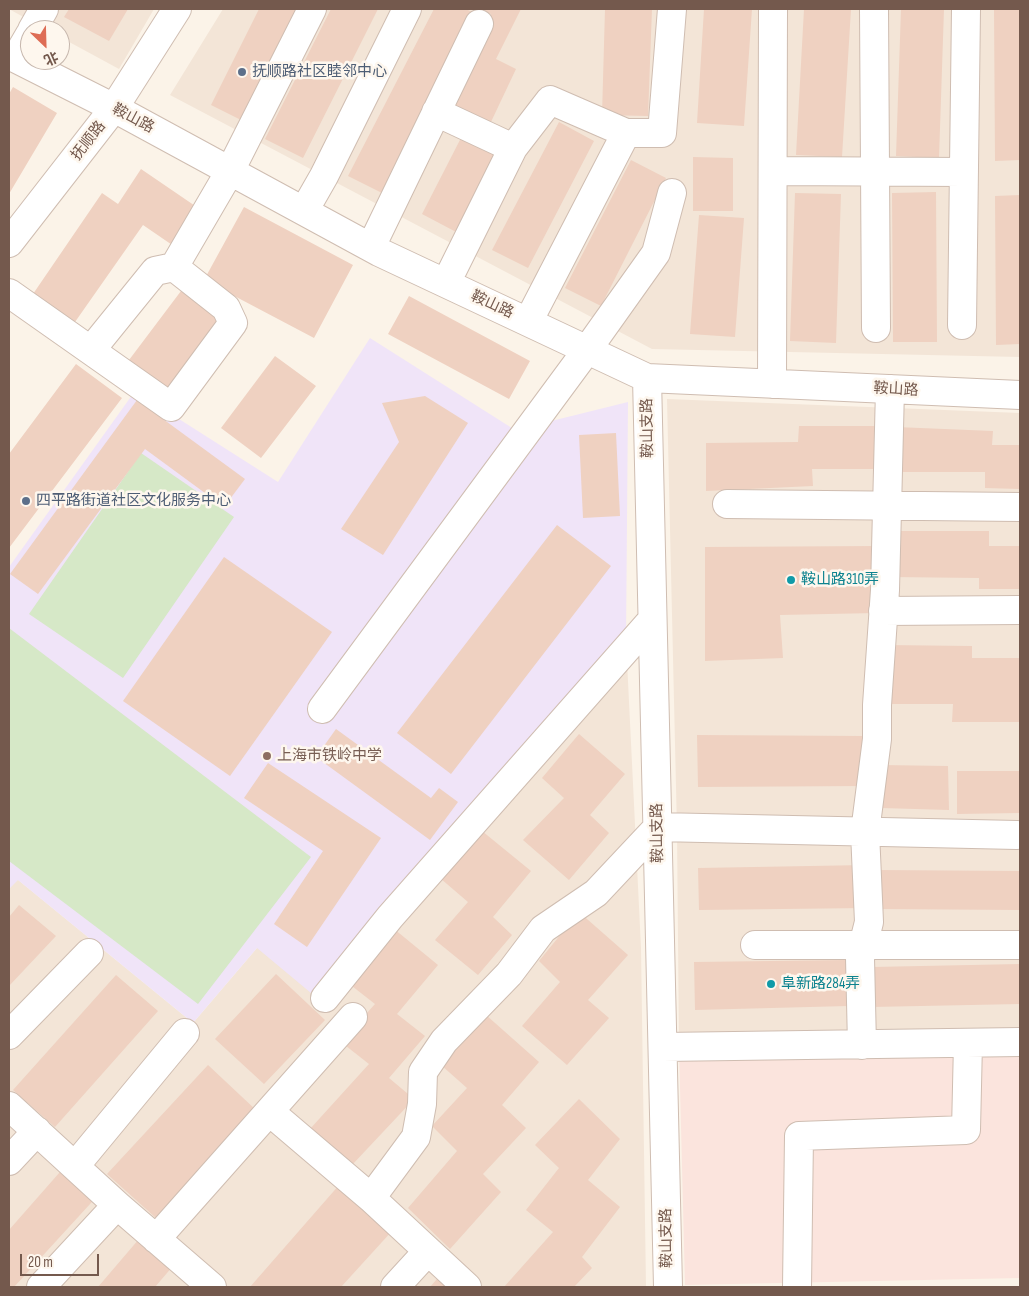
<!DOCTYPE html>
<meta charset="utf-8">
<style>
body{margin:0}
#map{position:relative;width:1029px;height:1296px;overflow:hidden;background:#fbf3e8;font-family:"Sofia Sans Condensed","Noto Sans SC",sans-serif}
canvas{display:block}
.frame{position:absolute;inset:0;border:10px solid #74594d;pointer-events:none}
.north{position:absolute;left:20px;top:20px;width:50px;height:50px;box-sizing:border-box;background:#fef7ee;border:1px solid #c7b8ae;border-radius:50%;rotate:156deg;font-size:14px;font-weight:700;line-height:20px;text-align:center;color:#74594d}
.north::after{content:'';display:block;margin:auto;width:18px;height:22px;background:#de6d55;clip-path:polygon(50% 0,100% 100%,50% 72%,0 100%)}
.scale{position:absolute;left:20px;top:1254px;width:79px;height:22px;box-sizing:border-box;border:2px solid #74594d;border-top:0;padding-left:6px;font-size:15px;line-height:18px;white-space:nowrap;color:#74594d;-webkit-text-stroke:4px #fef7ee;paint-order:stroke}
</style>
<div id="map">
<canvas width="1029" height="1296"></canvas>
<div class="frame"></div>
<div class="north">北</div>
<div class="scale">20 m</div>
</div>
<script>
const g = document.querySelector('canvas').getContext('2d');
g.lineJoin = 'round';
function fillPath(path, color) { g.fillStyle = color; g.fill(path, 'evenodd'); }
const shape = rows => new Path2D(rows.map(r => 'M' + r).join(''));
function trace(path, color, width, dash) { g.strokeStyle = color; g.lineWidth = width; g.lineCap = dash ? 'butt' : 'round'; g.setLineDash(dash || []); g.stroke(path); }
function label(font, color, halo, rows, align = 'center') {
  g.font = font + ' "Sofia Sans Condensed","Noto Sans SC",sans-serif'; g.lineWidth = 5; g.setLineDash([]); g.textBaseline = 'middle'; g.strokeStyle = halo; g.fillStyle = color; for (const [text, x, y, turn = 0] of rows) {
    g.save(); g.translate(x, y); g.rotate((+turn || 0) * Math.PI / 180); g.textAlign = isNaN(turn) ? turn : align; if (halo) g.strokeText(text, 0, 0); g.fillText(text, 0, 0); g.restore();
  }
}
fillPath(shape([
 [9,9,154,9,119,69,60,37,60,30,47,30],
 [223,9,1020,9,1020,357,652,349,170,95],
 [667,399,1020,413,1020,1043,679,1048,677,830],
 [626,640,641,948,646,1287,9,1287,9,889,17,879,193,1023,257,948]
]), '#f3e5d7');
fillPath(shape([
 [1020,1043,1020,1278,685,1285,679,1048]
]), '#fbe4dd');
fillPath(shape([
 [370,338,515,430,628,402,626,640,317,998,257,948,193,1023,18,880,9,889,9,567,135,391,278,482]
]), '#f0e4f8');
fillPath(shape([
 [141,453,234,517,123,678,29,614],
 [9,628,311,857,198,1004,9,861]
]), '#d6e8c7');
fillPath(shape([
 [69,9,128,9,109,41,64,17],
 [259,9,302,9,245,122,211,105],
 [331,9,378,9,303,158,265,139],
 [434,9,466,9,478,15,386,195,348,176],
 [480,9,521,9,496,59,516,69,490,124,447,104,491,14],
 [605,9,652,9,648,116,602,115],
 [704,9,752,9,744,126,697,123],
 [804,9,851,9,842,157,796,155],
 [901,9,944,9,939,158,896,156],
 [994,9,1020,9,1020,160,995,161],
 [13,87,57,113,9,194,9,94],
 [559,122,594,141,528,268,492,250],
 [462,136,498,154,458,233,422,214],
 [693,157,733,158,733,211,693,211],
 [631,160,666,178,601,306,565,288],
 [141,169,204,212,178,249,143,225,75,322,33,294,102,193,118,204],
 [936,192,937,342,893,342,892,193],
 [795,193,841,194,836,343,790,341],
 [1020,195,1020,344,996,345,995,196],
 [244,207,353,265,314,338,204,280],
 [699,215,744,218,735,337,690,334],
 [181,291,221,321,166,394,126,364],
 [409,296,530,361,509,399,388,334],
 [275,356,316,386,261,458,221,428],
 [76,364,122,398,9,548,9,454],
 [425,396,468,423,383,555,341,529,399,442,382,403],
 [137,400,245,479,224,507,145,449,38,594,10,574],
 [799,426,884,426,883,469,812,469,813,486,706,491,706,443,798,442],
 [896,427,993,431,992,445,1020,445,1020,489,985,488,985,472,895,472],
 [616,433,620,516,583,518,579,435],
 [557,525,611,566,451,774,397,733],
 [891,531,989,531,989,546,1020,546,1020,589,979,589,979,578,890,577],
 [877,546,876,613,780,615,783,658,705,661,705,547],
 [224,557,332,632,230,776,123,701],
 [885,645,972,646,972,658,1020,658,1020,722,952,722,953,704,885,704],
 [336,729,431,798,439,788,458,802,430,840,316,757],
 [579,734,625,774,590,815,609,833,569,880,523,840,564,798,542,778],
 [697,735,866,736,865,786,698,787],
 [268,763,381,838,307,947,274,924,323,851,244,798],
 [881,765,948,766,949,810,881,808],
 [957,771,1020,771,1020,813,957,814],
 [482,831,531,871,493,917,512,935,478,975,435,940,468,902,440,878],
 [866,865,866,908,699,910,698,868],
 [876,870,1020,871,1020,910,876,909],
 [19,905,56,936,9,986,9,917],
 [579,912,628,955,588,1000,609,1018,567,1065,522,1026,560,982,539,961],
 [388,924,438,965,397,1014,425,1036,389,1078,414,1099,352,1165,310,1129,369,1064,341,1042,375,1004,343,979],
 [848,960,848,1006,695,1010,694,962],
 [1020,964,1020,1004,871,1007,872,967],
 [276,974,325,1020,264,1084,215,1039],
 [116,975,158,1011,55,1127,13,1090],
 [486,1015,539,1062,502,1105,526,1128,483,1174,501,1192,450,1249,408,1208,457,1151,432,1126,467,1088,441,1065],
 [208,1065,257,1111,156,1218,107,1174],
 [579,1099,620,1139,588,1180,620,1207,582,1257,592,1268,574,1287,504,1287,553,1232,526,1210,559,1168,535,1145],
 [67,1164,101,1192,14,1287,9,1287,9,1230],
 [340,1184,392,1231,341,1287,250,1287],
 [139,1239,173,1266,155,1287,98,1287],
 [444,1271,463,1287,430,1287]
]), '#efd1c1');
const minor = shape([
 [874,9,876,328],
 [32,30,44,9],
 [9,55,114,108,379,252,647,378,1020,395],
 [16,58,30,34],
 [436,112,513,148],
 [773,171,964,172],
 [304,211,324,176,407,9],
 [9,243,114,108,177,9],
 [371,247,479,24],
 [174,267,230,171,312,9],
 [446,283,513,148,550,100,626,133,662,133,672,9],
 [9,293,171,407,233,323,226,308,174,267,155,271,91,350],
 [528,322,626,133],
 [962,325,966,9],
 [647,378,668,1287],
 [772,384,773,9],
 [727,504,1020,507],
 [883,611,1020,610],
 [322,709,587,350,656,253,672,193],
 [755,945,1020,945],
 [325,998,390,917,652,620],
 [9,1035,89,953],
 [862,1045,860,958,869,922,865,832,877,739,877,705,885,590,890,389],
 [663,1047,1020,1042],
 [9,1106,117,1205,212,1287],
 [270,1112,371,1198],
 [9,1161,37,1131],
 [75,1166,185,1033],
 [156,1239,353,1017],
 [41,1287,117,1205],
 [395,1287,428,1251],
 [467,1287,371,1198,416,1137,422,1104,423,1072,444,1041,509,974,543,929,596,893,658,827,1017,835],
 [797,1287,799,1136,966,1130,968,1043]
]);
trace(minor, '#cfbdb1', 30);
trace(minor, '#fff', 28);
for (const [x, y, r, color] of [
 [242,72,5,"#5c6f8a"],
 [26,501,5,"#5c6f8a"],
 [791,580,5,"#0f9aa8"],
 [267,756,5,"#8d6e63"],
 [771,984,5,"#0f9aa8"]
]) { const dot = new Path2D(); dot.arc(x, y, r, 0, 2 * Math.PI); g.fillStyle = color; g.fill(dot); trace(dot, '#fef7ee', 2); }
label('15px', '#4e5e75', '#fef7ee', [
 ["抚顺路社区睦邻中心",252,72],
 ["四平路街道社区文化服务中心",36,501]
], 'left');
label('15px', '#74594d', '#fef7ee', [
 ["鞍山路",133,119,28],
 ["抚顺路",89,141,-52],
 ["鞍山路",492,305,25],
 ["鞍山路",896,390,3],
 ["鞍山支路",648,428,-91],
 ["鞍山支路",658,833,-91],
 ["鞍山支路",667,1238,-91]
]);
label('15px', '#0d838f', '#fef7ee', [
 ["鞍山路310弄",801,580],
 ["阜新路284弄",781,984]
], 'left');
label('15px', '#785e54', '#fef7ee', [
 ["上海市铁岭中学",277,756]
], 'left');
</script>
